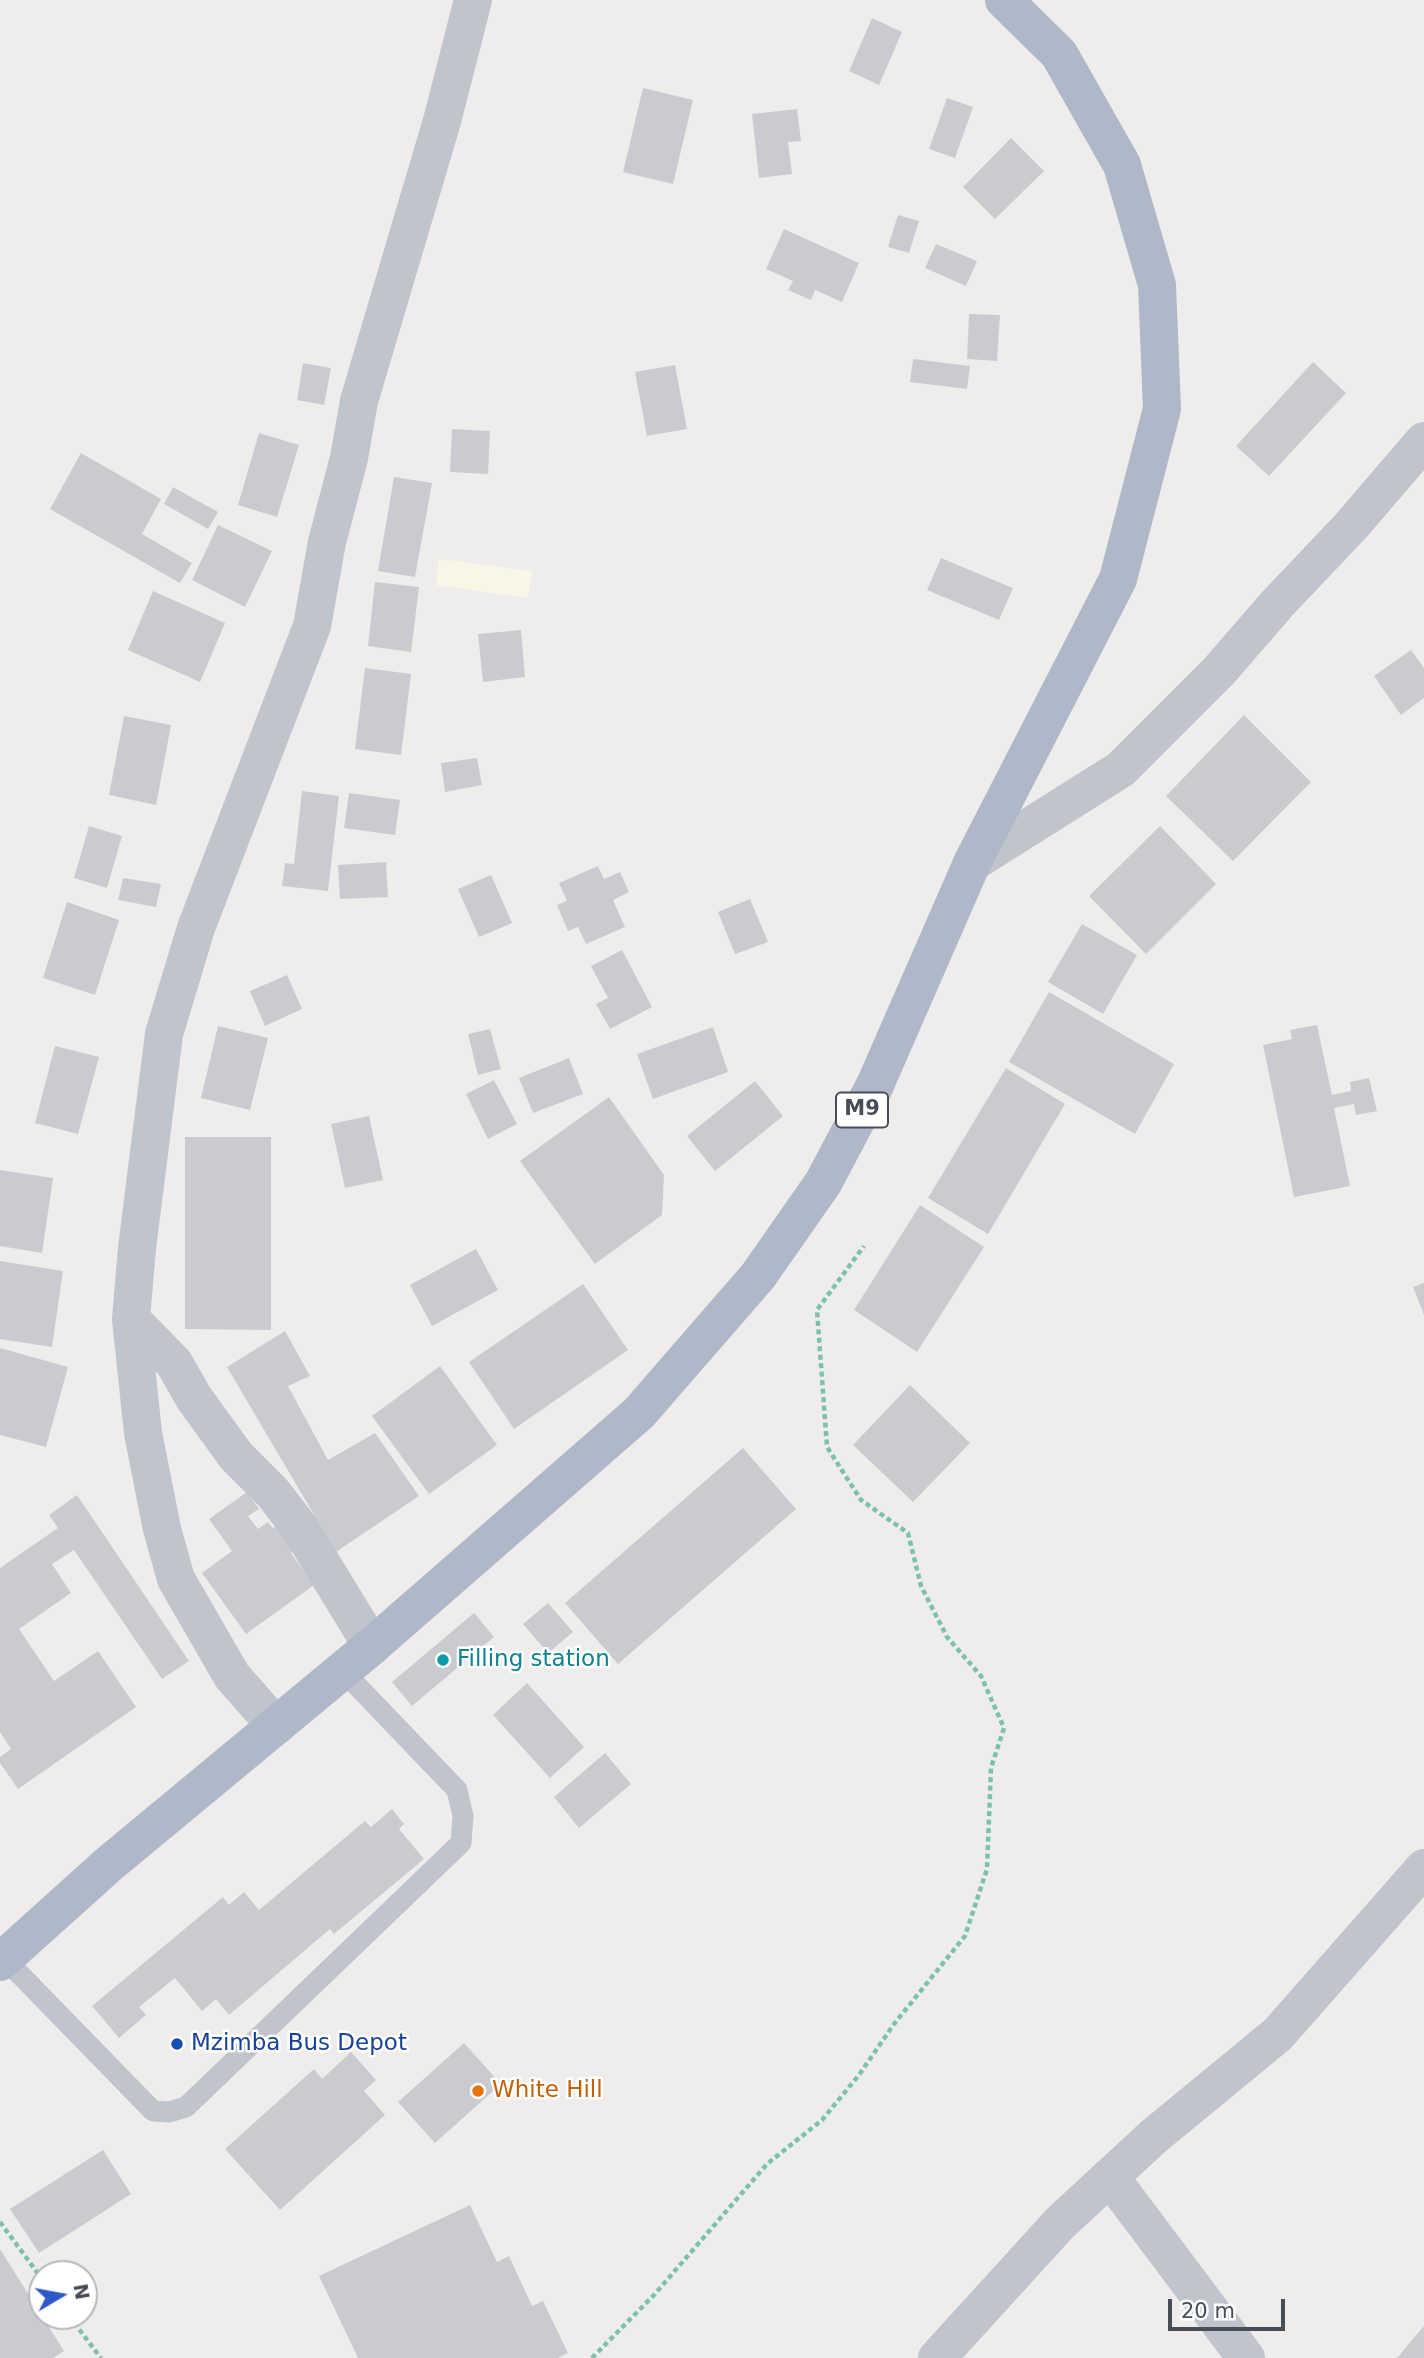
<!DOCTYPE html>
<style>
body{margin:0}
#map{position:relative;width:1424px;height:2358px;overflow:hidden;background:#efedec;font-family:"DejaVu Sans",sans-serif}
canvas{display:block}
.north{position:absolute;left:28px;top:2260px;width:70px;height:70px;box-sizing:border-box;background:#fff;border:2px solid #b5b8bc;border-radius:50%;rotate:80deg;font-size:19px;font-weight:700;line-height:28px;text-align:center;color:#474d57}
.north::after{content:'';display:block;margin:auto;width:24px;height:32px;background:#2e59c7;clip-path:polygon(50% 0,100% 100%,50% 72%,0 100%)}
.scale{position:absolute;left:1168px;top:2299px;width:117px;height:32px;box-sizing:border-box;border:4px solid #474d57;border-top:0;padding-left:9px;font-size:21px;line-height:24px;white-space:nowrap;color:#474d57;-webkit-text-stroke:5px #fff;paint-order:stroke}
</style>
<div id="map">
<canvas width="1424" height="2358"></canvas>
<div class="north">N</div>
<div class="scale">20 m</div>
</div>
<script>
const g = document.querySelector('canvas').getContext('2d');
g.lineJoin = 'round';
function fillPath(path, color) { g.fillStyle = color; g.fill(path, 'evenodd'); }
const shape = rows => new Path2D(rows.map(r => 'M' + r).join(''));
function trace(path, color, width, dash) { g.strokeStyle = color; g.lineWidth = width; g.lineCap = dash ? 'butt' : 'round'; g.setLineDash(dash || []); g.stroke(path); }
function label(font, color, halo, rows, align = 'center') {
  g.font = font + ' "DejaVu Sans",sans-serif'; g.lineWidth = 5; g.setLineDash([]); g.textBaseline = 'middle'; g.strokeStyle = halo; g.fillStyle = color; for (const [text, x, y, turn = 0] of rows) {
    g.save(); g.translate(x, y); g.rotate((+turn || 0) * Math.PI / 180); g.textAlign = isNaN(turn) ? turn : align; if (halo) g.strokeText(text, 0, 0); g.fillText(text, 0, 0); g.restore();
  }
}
fillPath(shape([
 [439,559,532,571,528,598,436,585]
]), '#f9f6e6');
fillPath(shape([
 [872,18,902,32,879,85,849,71],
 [643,88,693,100,673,184,623,172],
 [947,98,973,107,955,158,929,149],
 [797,109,801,141,788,142,792,174,759,178,752,114],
 [1011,138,1044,171,995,219,963,187],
 [898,215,919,221,909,253,888,247],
 [784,229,859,263,842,302,815,290,811,300,788,290,793,281,766,269],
 [936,244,977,261,966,286,925,268],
 [969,314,1000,315,997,361,967,359],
 [913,359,970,366,967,389,910,382],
 [1313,362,1346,393,1269,476,1236,446],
 [303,363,331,368,324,405,297,400],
 [675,365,687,429,647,436,635,372],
 [452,429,490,431,488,474,450,472],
 [259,433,299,445,277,517,238,505],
 [81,453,161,499,142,534,192,563,180,583,50,509],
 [394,477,432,483,415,577,378,571],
 [173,487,218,512,208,529,164,504],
 [218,525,272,551,245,607,192,580],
 [941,558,1013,588,999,620,927,590],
 [375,582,419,587,411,652,368,646],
 [153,591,225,623,200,682,128,650],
 [521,630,525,677,483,682,478,634],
 [1411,650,1424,668,1424,698,1401,715,1374,676],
 [365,668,411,674,401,755,355,749],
 [1244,715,1311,782,1233,861,1166,796],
 [124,716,171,725,156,805,109,795],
 [477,758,482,785,445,792,441,763],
 [302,791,339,796,328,891,282,886,285,863,294,864],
 [349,793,400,800,395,835,344,828],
 [89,826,122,836,107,888,74,878],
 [1160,826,1216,884,1146,954,1089,896],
 [386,862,388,897,340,899,338,865],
 [598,866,604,879,620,872,629,892,613,900,625,927,586,944,578,927,568,931,557,905,567,901,559,883],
 [491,875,512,923,479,937,458,889],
 [123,878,161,884,156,907,118,900],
 [750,899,768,942,735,954,718,912],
 [67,902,119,920,95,995,43,978],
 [1082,924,1137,955,1103,1014,1048,982],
 [622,950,652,1007,610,1029,596,1004,608,998,591,966],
 [287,975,302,1009,265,1026,250,991],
 [1049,992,1174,1064,1135,1134,1009,1062],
 [1317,1025,1332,1095,1351,1091,1350,1082,1369,1078,1377,1111,1356,1115,1354,1104,1334,1108,1350,1186,1294,1197,1263,1045,1292,1039,1290,1030],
 [218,1026,268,1038,250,1110,201,1098],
 [713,1027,728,1072,653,1099,637,1054],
 [490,1029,501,1069,478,1075,468,1034],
 [55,1046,99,1057,78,1134,35,1123],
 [569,1058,583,1094,533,1113,519,1078],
 [1006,1068,1065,1104,988,1234,928,1198],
 [494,1080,517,1124,488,1139,466,1094],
 [755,1081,783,1116,715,1171,687,1136],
 [609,1097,664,1175,662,1215,595,1264,520,1161],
 [369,1116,383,1180,345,1188,331,1124],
 [185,1137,271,1137,271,1330,185,1329],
 [0,1170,53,1178,42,1253,0,1246],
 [920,1205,984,1247,917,1352,854,1310],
 [476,1249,498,1290,432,1326,410,1285],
 [0,1261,63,1271,52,1347,0,1339],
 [1424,1283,1424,1315,1413,1287],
 [583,1284,628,1350,514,1429,469,1362],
 [285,1331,310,1376,288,1386,328,1460,375,1433,419,1496,336,1552,227,1367],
 [0,1348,68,1367,46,1447,0,1435],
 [440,1366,497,1445,429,1494,372,1416],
 [910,1385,970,1443,913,1502,853,1445],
 [743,1448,796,1509,618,1664,565,1603],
 [247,1492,259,1509,248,1516,258,1529,268,1522,273,1528,282,1522,300,1547,291,1553,314,1585,246,1634,202,1573,232,1551,209,1519],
 [77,1495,189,1661,162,1679,74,1550,52,1564,71,1593,19,1629,54,1681,98,1651,136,1707,18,1789,0,1763,0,1757,11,1749,0,1732,0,1568,58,1528,49,1515],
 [548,1603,573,1632,548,1653,523,1624],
 [474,1613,494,1637,412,1706,392,1682],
 [527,1683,584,1747,550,1778,493,1715],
 [605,1753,631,1784,579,1828,554,1797],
 [392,1809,404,1824,399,1829,424,1859,334,1934,330,1929,229,2015,216,1999,202,2011,175,1978,139,2007,146,2015,119,2038,92,2006,223,1897,229,1905,244,1892,259,1910,365,1821,371,1827],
 [464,2043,501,2084,435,2143,398,2102],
 [351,2052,376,2080,364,2091,385,2115,280,2210,225,2149,314,2069,322,2079],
 [103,2150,131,2194,39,2253,10,2209],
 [470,2205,497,2262,509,2256,532,2306,543,2301,568,2353,558,2358,358,2358,319,2276],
 [0,2249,64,2351,53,2358,0,2358],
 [1424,2326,1424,2358,1397,2358]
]), '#cacbd1');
trace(shape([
 [0,2222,42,2279],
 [69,2316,101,2358],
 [592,2358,654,2295,767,2164,822,2120,859,2075,894,2024,965,1936,987,1869,991,1768,1004,1728,981,1676,947,1637,921,1586,908,1533,861,1500,827,1447,817,1310,864,1246]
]), '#7bc2aa', 4.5, [5, 3.5]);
trace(shape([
 [4,1958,153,2111,169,2112,186,2107,461,1843,463,1816,457,1790,342,1670]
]), '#bfc4cd', 21);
trace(shape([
 [972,863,1121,769,1219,671,1277,604,1351,526,1424,441],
 [131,1319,174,1363,194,1398,236,1456,273,1493,300,1528,372,1646],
 [276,1726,232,1676,176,1579,162,1529,143,1433,131,1319,137,1248,164,1034,196,928,312,626,327,542,349,458,359,401,442,121,473,0],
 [1110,2177,1246,2358],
 [937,2358,1060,2223,1153,2137,1278,2034,1424,1868]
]), '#bfc4cd', 38);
trace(shape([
 [0,1962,109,1864,372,1646,639,1413,758,1276,823,1183,875,1085,972,863,1118,579,1162,409,1157,285,1122,165,1059,54,1004,0]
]), '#afb8c8', 38);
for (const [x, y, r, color] of [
 [443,1660,7,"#0f9aa8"],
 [177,2044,7,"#1a4fb4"],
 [478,2091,7,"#e8710a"]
]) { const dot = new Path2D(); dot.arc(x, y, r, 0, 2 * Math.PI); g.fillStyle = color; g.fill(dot); trace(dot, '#fff', 2.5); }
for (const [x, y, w] of [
 [862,1110,52]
]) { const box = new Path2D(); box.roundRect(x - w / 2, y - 17.5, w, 35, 5); g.fillStyle = '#fff'; g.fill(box); trace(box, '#474d57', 2); }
label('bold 21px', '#474d57', null, [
 ["M9",862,1110]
]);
label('23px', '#0d838f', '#fff', [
 ["Filling station",457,1660]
], 'left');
label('23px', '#164399', '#fff', [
 ["Mzimba Bus Depot",191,2044]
], 'left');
label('23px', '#c56008', '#fff', [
 ["White Hill",492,2091]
], 'left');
</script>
